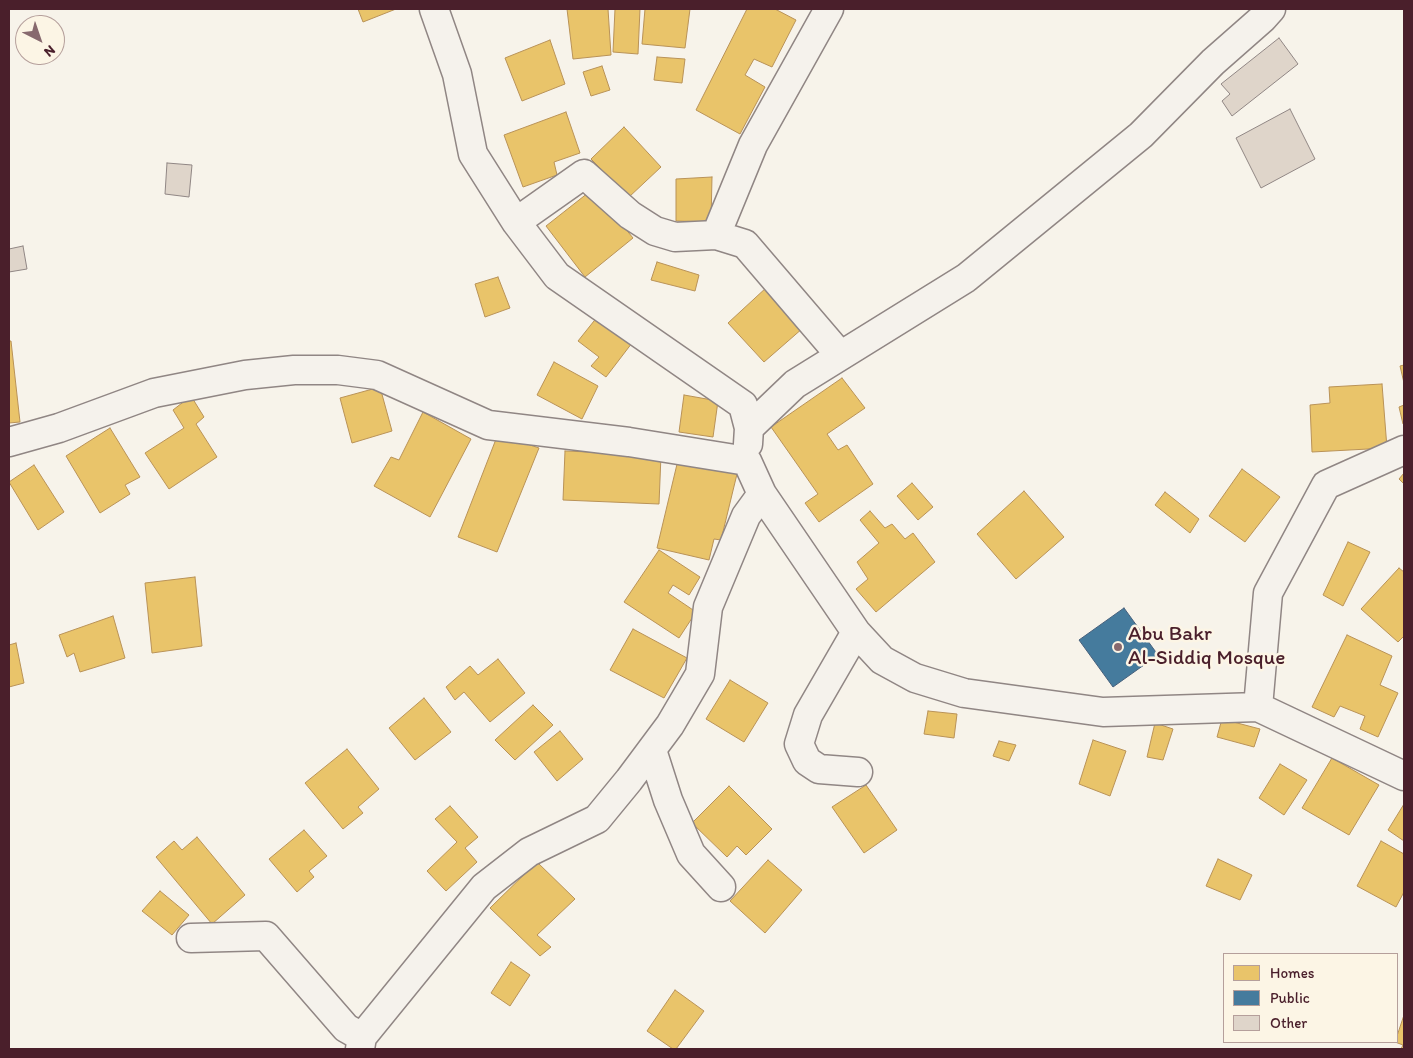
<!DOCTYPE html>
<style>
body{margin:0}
#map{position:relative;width:1413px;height:1058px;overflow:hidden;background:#f7f3ea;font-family:Itim,sans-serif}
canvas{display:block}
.frame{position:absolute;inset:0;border:10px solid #4a1f2b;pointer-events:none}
.legend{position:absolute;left:1223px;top:953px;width:175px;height:90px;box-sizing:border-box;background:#fcf5e5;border:1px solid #b59f9b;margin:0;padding:6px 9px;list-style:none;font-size:15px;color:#4a1f2b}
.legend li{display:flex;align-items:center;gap:10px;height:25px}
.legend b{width:25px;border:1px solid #b59f9b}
.north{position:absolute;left:15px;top:15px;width:50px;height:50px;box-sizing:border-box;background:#fcf5e5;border:1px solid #b59f9b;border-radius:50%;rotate:139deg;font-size:14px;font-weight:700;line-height:20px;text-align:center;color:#4a1f2b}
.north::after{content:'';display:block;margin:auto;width:18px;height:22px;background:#87696e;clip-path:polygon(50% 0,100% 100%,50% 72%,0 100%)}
</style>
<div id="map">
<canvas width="1413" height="1058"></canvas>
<div class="frame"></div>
<ul class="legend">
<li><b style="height:14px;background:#e9c46a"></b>Homes</li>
<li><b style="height:14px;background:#457b9d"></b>Public</li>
<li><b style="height:14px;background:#dfd5ca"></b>Other</li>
</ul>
<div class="north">N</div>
</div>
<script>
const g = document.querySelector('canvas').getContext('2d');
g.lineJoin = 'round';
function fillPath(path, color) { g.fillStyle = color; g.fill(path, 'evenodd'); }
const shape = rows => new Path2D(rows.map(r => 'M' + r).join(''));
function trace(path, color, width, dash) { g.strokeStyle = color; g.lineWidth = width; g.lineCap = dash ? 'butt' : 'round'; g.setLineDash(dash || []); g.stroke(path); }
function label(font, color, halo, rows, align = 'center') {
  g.font = font + ' Itim,sans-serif'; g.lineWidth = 5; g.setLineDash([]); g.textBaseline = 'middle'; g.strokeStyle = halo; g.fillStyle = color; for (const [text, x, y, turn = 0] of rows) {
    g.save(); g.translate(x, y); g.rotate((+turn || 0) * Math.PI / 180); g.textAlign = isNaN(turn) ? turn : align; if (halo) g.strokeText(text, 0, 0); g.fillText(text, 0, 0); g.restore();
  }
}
const homes = shape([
 [358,9,396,9,363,22,358,9],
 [567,9,608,9,611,55,573,59,567,9],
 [615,9,640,9,638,54,613,52,615,9],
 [645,9,690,9,685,48,642,44,645,9],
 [747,9,775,9,796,20,772,67,754,59,745,75,765,87,740,134,696,110,747,9],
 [550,40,565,84,522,101,505,58,550,40],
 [657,57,685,59,682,83,654,80,657,57],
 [602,66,610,90,591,96,583,72,602,66],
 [566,112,580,153,554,162,557,175,523,187,504,135,566,112],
 [624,127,661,167,629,197,591,159,624,127],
 [712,177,711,222,676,221,676,179,712,177],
 [593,189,633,238,585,277,546,226,593,189],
 [657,262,699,275,695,291,651,280,657,262],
 [498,277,510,308,485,317,475,284,498,277],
 [767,287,803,328,764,362,728,323,767,287],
 [598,316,632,343,606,377,591,366,599,357,578,341,598,316],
 [9,341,11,341,20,422,9,423,9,341],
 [554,362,598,386,582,419,537,395,554,362],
 [1404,365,1404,383,1400,366,1404,365],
 [842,378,865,408,827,434,838,450,847,445,873,484,819,522,805,503,818,494,771,427,842,378],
 [1382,384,1387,448,1312,452,1310,405,1330,403,1329,387,1382,384],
 [380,387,392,431,352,443,340,398,380,387],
 [684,395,718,401,713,437,679,432,684,395],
 [191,396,204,417,196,424,217,457,169,489,145,453,184,428,173,410,191,396],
 [1404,405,1404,423,1403,424,1399,407,1404,405],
 [423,412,471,439,430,517,374,486,391,457,399,460,423,412],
 [110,428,140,477,125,485,130,494,100,513,66,456,110,428],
 [498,434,539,448,497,552,458,537,498,434],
 [565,451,661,455,659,504,563,500,565,451],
 [678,460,737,474,721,540,714,539,709,560,657,548,678,460],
 [34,465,64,512,38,530,9,482,34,465],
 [1242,469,1280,497,1245,542,1209,516,1242,469],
 [1404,473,1404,484,1399,479,1404,473],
 [912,483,933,507,918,520,897,496,912,483],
 [1024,491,1064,537,1016,579,977,534,1024,491],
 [1165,492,1199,519,1190,533,1155,505,1165,492],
 [870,511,885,528,892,524,905,539,913,533,935,562,876,612,856,589,868,579,857,562,879,543,860,520,870,511],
 [1348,542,1370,552,1343,606,1323,595,1348,542],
 [659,550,700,577,689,595,673,585,668,593,696,612,679,638,624,602,659,550],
 [1399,568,1404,572,1404,636,1398,642,1361,609,1399,568],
 [195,577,202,646,152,653,145,583,195,577],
 [113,616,125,658,80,672,74,653,67,657,59,635,113,616],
 [633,629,687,658,664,698,610,670,633,629],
 [1347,635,1392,656,1380,685,1398,693,1378,737,1360,729,1365,716,1340,706,1334,717,1312,707,1347,635],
 [16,643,24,683,9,687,9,645,16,643],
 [498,659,525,693,490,722,464,692,455,700,446,687,470,666,478,675,498,659],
 [730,680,768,703,744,742,706,719,730,680],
 [424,698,451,732,415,760,389,728,424,698],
 [533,705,553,725,515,760,495,740,533,705],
 [928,711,957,714,954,738,924,734,928,711],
 [1222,719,1260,729,1254,747,1217,737,1222,719],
 [1155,723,1173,729,1163,760,1147,757,1155,723],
 [560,731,583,759,557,781,534,752,560,731],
 [1093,740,1126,751,1110,796,1079,784,1093,740],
 [999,741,1016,745,1009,761,993,756,999,741],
 [347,749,379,789,358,807,363,813,343,829,305,783,347,749],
 [1332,758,1379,785,1349,835,1302,808,1332,758],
 [1280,764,1307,780,1284,815,1259,798,1280,764],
 [866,785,897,830,864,853,832,807,866,785],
 [729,786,772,829,746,855,737,846,727,857,692,823,729,786],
 [1404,804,1404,841,1388,830,1404,804],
 [450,806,478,837,465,848,477,862,446,891,427,871,457,842,435,819,450,806],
 [304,830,327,856,309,871,314,877,297,892,269,859,304,830],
 [197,837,245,895,212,924,156,857,174,841,182,850,197,837],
 [1381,841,1404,854,1404,892,1396,907,1357,886,1381,841],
 [1218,859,1252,875,1240,900,1206,886,1218,859],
 [768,860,802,890,765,933,730,901,768,860],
 [537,862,575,899,537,935,551,947,540,956,490,908,537,862],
 [160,891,189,915,172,935,142,911,160,891],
 [511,962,530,975,510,1006,491,993,511,962],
 [675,990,704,1011,676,1049,673,1049,647,1031,675,990],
 [1404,1015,1404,1049,1401,1049,1403,1045,1395,1042,1397,1042,1397,1036,1404,1015]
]);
fillPath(homes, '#e9c46a');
trace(homes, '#b99257', 1);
const public = shape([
 [1124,608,1158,655,1113,687,1079,640,1124,608]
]);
fillPath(public, '#457b9d');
trace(public, '#465f7b', 1);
const building = shape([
 [1279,38,1298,64,1232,116,1222,101,1230,94,1221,84,1279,38],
 [1290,109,1315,159,1261,188,1236,138,1290,109],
 [167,163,192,165,189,197,165,194,167,163],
 [23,246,27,269,9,272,9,249,23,246]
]);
fillPath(building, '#dfd5ca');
trace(building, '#908684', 1);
const minor = shape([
 [434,9,457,74,473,154,516,222,557,276,743,405,749,428,748,444],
 [516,222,584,174,630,215,655,231,675,237,716,235,745,244,840,355],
 [716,235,753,145,829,9],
 [749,428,795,384,966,278,1141,135,1213,62,1263,18,1271,9],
 [9,442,59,428,154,393,245,375,294,370,338,370,377,375,488,425,629,442,747,461,762,494,856,632,882,660,915,678,964,693,1103,712,1258,707,1404,776],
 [856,632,808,715,799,744,807,761,819,769,858,772],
 [1258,707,1268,593,1326,485,1404,450],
 [652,750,668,800,691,854,721,887],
 [191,938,266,936,346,1028,362,1037],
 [360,1049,362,1037,484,887,529,852,597,819,629,780,670,725,700,674,708,607,746,516,762,494]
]);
trace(minor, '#908684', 31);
trace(minor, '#f5f2ec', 28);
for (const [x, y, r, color] of [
 [1118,647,5,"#87696e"]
]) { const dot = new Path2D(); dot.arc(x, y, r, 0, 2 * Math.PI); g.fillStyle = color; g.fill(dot); trace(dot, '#fcf5e5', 2); }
label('21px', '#4a1f2b', '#fcf5e5', [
 ["Abu Bakr",1128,635],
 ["Al-Siddiq Mosque",1128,659]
], 'left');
</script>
